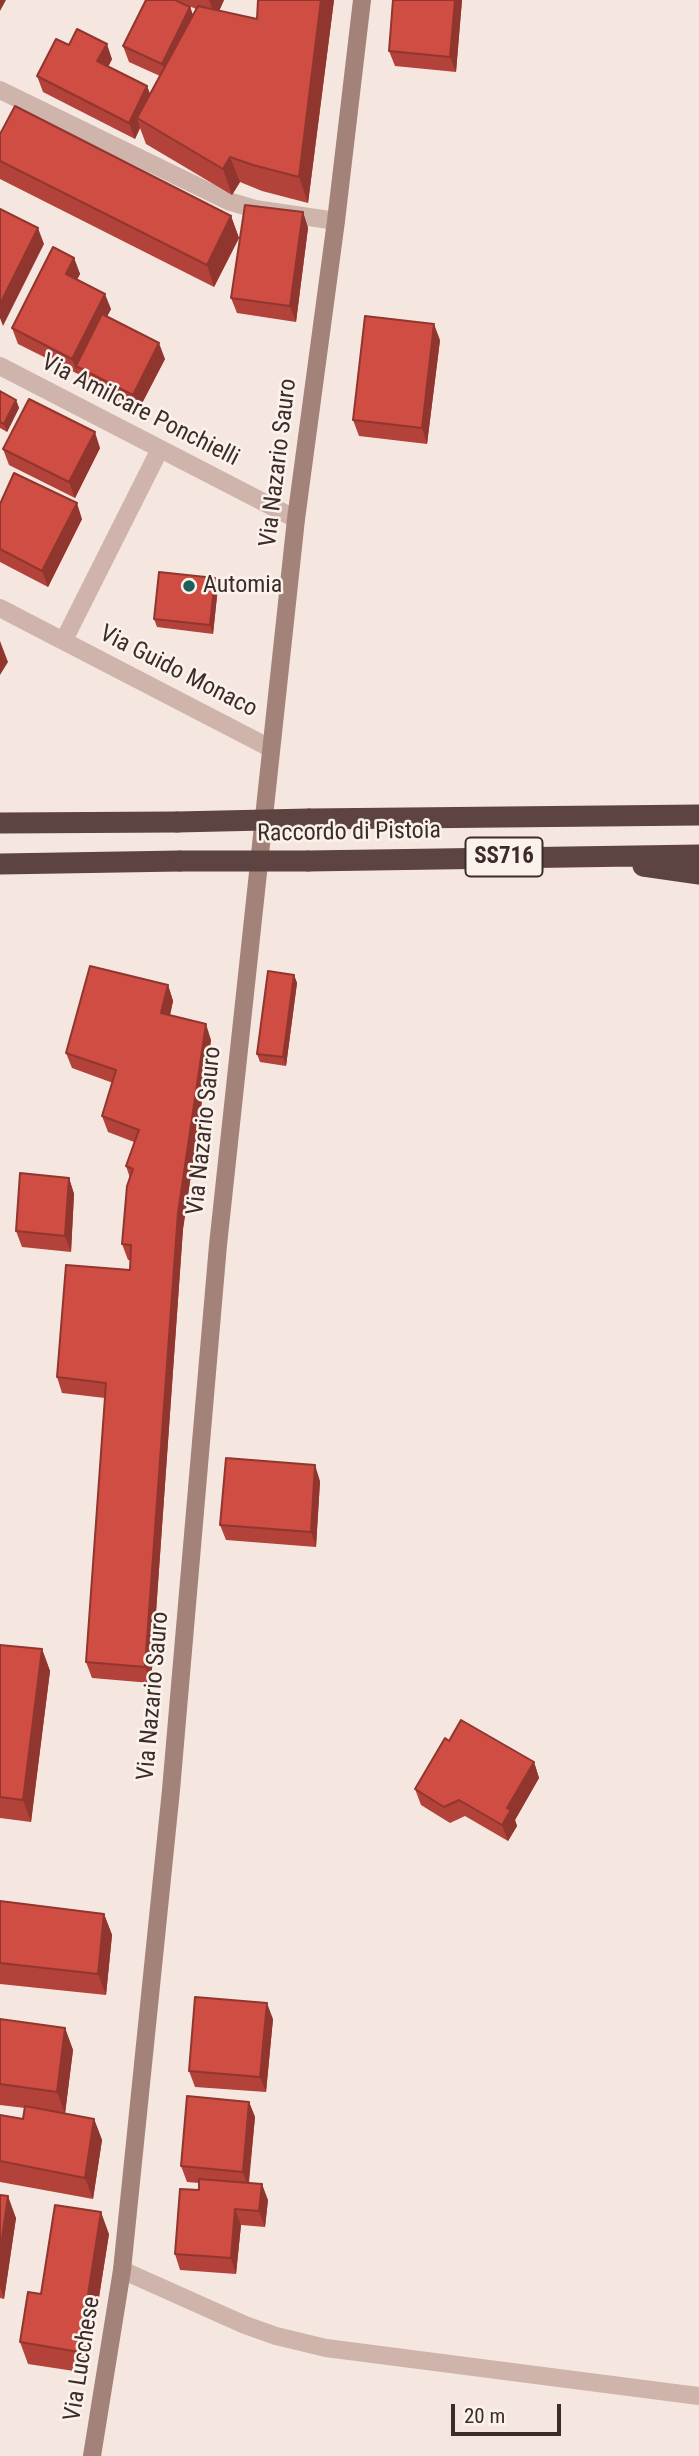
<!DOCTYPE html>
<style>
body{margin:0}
#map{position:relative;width:699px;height:2456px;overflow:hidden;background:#f5e7df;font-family:"Roboto Condensed",sans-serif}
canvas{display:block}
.scale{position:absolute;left:451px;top:2404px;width:110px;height:32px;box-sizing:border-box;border:4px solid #3b2c2a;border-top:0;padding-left:9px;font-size:21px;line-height:24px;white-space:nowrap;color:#3b2c2a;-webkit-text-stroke:5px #fcf2ec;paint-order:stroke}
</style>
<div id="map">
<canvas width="699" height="2456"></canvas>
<div class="scale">20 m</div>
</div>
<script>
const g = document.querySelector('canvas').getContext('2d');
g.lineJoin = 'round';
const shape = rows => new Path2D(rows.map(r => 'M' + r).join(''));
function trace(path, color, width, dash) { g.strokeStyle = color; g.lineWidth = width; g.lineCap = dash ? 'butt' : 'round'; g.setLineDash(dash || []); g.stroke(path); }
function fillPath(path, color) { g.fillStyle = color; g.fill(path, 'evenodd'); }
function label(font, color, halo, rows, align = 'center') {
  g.font = font + ' "Roboto Condensed",sans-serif'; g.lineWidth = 5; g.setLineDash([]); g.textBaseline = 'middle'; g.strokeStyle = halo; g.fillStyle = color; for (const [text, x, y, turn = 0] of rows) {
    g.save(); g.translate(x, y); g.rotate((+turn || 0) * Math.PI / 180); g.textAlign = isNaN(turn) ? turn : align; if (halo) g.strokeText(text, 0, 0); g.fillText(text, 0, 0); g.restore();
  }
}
trace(shape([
 [0,90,228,201,255,209,336,221],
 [0,366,296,519],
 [0,608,270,748],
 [64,640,160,449],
 [122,2270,245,2325,276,2336,326,2348,699,2396]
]), '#ceb4aa', 18);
trace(shape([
 [92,2456,122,2270,171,1790,218,1245,296,519,336,221,362,0]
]), '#a3827a', 18);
trace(shape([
 [309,819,699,815],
 [0,823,177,822],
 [308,861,699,855],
 [0,864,180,861],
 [643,866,699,874]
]), '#5d4440', 21);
trace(shape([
 [177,822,309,819],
 [180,861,308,861]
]), '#5d4440', 21);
fillPath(shape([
 [176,0,224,0,219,11,257,19,258,0,334,0,308,203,262,191,240,182,232,195,146,144,140,128,135,139,43,92,37,76,69,45,112,59,108,67,147,86,150,94,160,76,129,62,123,46,190,7,193,15,196,9],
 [393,0,462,0,456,72,395,66,389,51],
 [0,134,231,216,239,238,214,287,0,179],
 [303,212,308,228,296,322,237,313,231,298],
 [74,258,80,274,77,279,111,309,107,316,165,359,138,411,81,382,78,373,78,374,18,344,12,328],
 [440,340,427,444,359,436,353,420],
 [0,391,16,400,19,408,7,432,0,428],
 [100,448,75,498,9,465,3,449],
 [0,504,82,519,48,587,0,562],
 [218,587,213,634,157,627,154,619],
 [294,975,297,983,286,1066,260,1062,257,1054],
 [168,985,173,1001,170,1015,211,1040,183,1229,151,1683,92,1678,86,1662,105,1398,62,1393,57,1377,130,1270,130,1260,128,1260,122,1244,130,1178,126,1166,134,1142,108,1132,102,1116,113,1083,72,1068,66,1053],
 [69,1178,74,1194,71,1252,22,1247,16,1231],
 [320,1481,316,1547,226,1540,220,1525],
 [0,1645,42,1649,50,1671,31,1822,0,1818],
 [449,1741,534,1762,539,1778,515,1820,517,1826,508,1841,465,1816,450,1823,421,1805,415,1789],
 [0,1901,104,1914,112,1935,106,1995,0,1984],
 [0,2019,65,2028,73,2050,65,2113,94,2119,102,2140,93,2199,0,2182,0,2115,23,2119,25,2108,0,2105],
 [273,2019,266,2092,195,2087,189,2071],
 [249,2102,255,2117,249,2183,268,2200,265,2227,241,2225,236,2274,180,2270,175,2254,199,2190,199,2183,187,2182,181,2166],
 [0,2195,16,2218,4,2299,0,2298],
 [109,2234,87,2373,28,2364,20,2342,41,2294]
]), '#b2423a');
fillPath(shape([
 [0,0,6,0,0,11],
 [209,0,224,0,216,18],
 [321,0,334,0,308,203,299,177],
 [455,0,462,0,456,72,450,57],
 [190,7,196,23,168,80,162,64],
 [107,44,112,59,103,77,97,61],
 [147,86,153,102,137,118,140,128,135,139,129,123],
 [230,157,240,182,232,195,223,169],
 [303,212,308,228,296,322,290,306],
 [231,216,239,238,214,287,207,265],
 [38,228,44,244,3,326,0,318,0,304],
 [74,258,80,274,72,290,66,274],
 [105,294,111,309,81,369,76,366,78,374,72,359],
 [434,324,440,340,427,444,422,428],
 [159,343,165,359,138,411,133,395],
 [16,400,19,408,7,432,4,424],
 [95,432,100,448,75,498,69,482],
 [77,503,82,519,48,587,42,571],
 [215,578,218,587,213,634,210,625],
 [0,641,8,662,0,675],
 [294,975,297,983,286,1066,283,1057],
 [168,985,173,1001,167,1029,161,1013],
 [206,1024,211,1040,183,1229,151,1683,145,1667,178,1213],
 [69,1178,74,1194,71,1252,65,1236],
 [315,1465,320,1481,316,1547,311,1532],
 [42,1649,50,1671,31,1822,23,1800],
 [534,1762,539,1778,515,1820,517,1826,508,1841,502,1825,507,1808],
 [104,1914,112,1935,106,1995,98,1974],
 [267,2003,273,2019,266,2092,260,2077],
 [65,2028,73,2050,65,2114,57,2092],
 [249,2102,255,2117,248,2187,243,2172],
 [94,2119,102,2140,93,2199,85,2178],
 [262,2184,268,2200,265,2227,259,2211],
 [8,2196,16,2218,4,2299,0,2287,0,2253],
 [235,2209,241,2225,236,2274,231,2258],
 [101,2212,109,2234,87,2373,79,2352]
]), '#91362f');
const building = shape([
 [146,0,175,0,190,7,162,64,123,46,146,0],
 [258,0,321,0,299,177,253,165,230,157,223,169,137,118,198,6,257,19,258,0],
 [393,0,455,0,450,57,389,51,393,0],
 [77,29,107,44,97,61,147,86,129,123,37,76,56,39,69,45,77,29],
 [15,106,231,216,207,265,0,161,0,134,15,106],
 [245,205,303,212,290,306,231,298,245,205],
 [0,209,38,228,0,304,0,209],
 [53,247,74,258,66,274,105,294,72,359,12,328,53,247],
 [102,314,159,343,133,395,76,366,102,314],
 [365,316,434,324,422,428,353,420,365,316],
 [0,391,16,400,4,424,0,422,0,391],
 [29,399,95,432,69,482,3,449,29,399],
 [14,473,77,503,42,571,0,549,0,504,14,473],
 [159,572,215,578,210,625,154,619,159,572],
 [90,966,168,985,161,1013,206,1024,178,1213,145,1667,86,1662,106,1383,57,1377,66,1265,130,1270,131,1245,122,1244,127,1186,133,1169,126,1166,139,1130,102,1116,116,1070,66,1053,90,966],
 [268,971,294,975,283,1057,257,1054,268,971],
 [20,1173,69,1178,65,1236,16,1231,20,1173],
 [226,1458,315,1465,311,1532,220,1525,226,1458],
 [0,1645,42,1649,23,1800,0,1797,0,1645],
 [461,1720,534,1762,507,1808,511,1810,502,1825,459,1800,444,1807,415,1789,445,1738,449,1741,461,1720],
 [0,1901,104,1914,98,1974,0,1963,0,1901],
 [195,1997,267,2003,260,2077,189,2071,195,1997],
 [0,2019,65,2028,57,2092,0,2084,0,2019],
 [187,2096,249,2102,243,2172,181,2166,187,2096],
 [25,2106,94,2119,85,2178,0,2161,0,2115,23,2119,25,2106],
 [199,2179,262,2184,259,2211,235,2209,231,2258,175,2254,180,2189,199,2190,199,2179],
 [0,2195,8,2196,0,2253,0,2195],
 [55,2205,101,2212,79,2352,20,2342,28,2292,41,2294,55,2205]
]);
fillPath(building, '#cf4d43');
trace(building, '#91362f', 2);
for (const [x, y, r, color] of [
 [189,586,7,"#1b6159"]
]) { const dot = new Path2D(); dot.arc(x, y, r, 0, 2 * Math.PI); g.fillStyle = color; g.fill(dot); trace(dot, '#fcf2ec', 2.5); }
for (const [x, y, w] of [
 [504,857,77]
]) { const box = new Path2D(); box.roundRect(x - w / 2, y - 19.5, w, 39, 5); g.fillStyle = '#fcf2ec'; g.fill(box); trace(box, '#3b2c2a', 2); }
label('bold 23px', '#3b2c2a', null, [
 ["SS716",504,857]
]);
label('24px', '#3b2c2a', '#fcf2ec', [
 ["Via Amilcare Ponchielli",140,411,27],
 ["Via Nazario Sauro",279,463,-83],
 ["Via Guido Monaco",178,672,27],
 ["Raccordo di Pistoia",349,833,-1],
 ["Via Nazario Sauro",205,1131,-84],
 ["Via Nazario Sauro",154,1696,-85],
 ["Via Lucchese",83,2359,-81]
]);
label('24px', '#3b2c2a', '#fcf2ec', [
 ["Automia",203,586]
], 'left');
</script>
